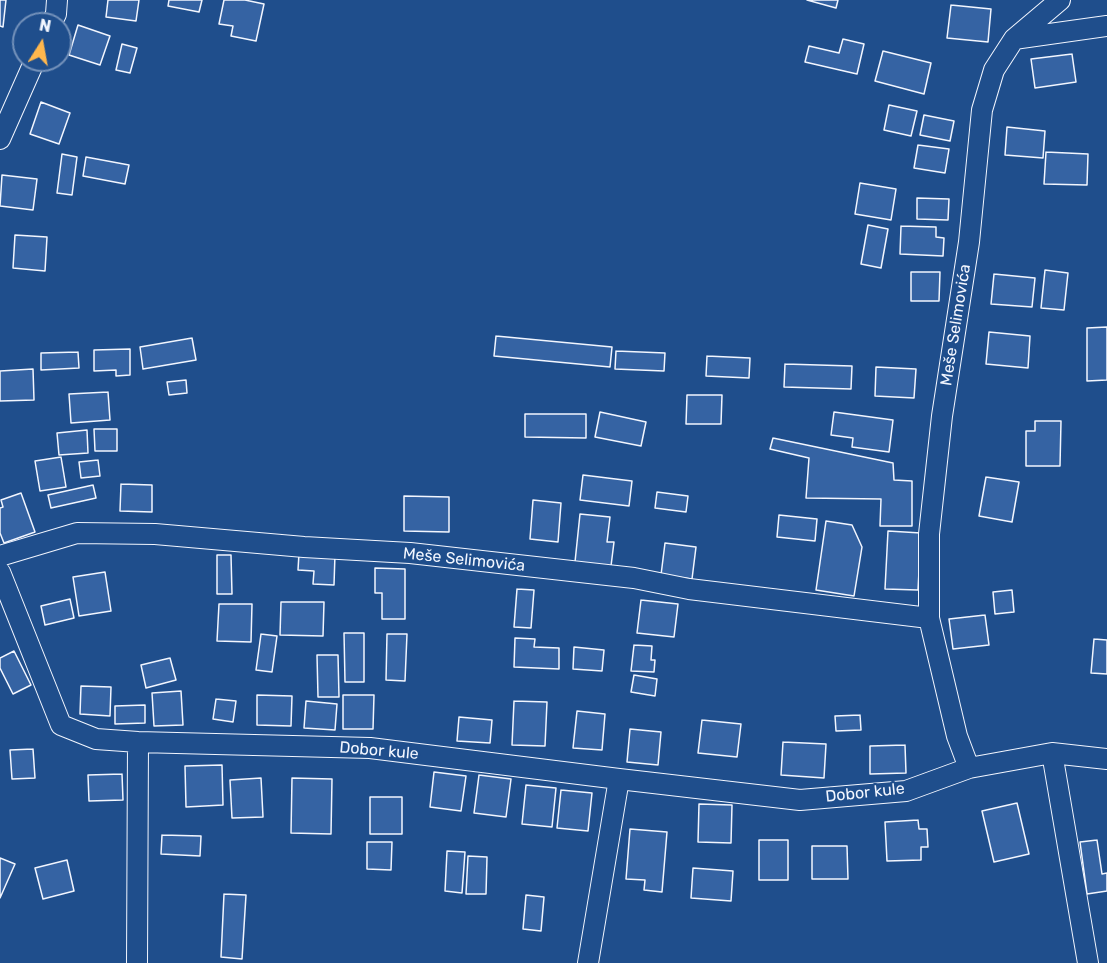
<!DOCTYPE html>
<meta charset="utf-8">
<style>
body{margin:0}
#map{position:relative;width:1107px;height:963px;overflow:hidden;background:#1f4e8c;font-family:Rubik,sans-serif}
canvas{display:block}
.north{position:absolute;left:12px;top:12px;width:60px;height:60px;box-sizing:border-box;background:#1f4e8c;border:2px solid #7391ba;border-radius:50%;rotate:11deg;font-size:16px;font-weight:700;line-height:24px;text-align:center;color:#f2f6ff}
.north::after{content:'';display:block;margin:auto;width:21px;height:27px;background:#ffb74d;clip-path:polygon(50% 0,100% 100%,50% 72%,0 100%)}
</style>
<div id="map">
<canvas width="1107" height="963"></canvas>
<div class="north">N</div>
</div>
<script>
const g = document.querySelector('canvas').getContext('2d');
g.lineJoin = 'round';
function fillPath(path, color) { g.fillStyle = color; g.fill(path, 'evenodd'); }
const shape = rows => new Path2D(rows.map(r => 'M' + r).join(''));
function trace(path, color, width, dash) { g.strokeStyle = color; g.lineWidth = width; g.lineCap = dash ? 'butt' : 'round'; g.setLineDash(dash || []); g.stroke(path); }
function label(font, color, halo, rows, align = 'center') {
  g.font = font + ' Rubik,sans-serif'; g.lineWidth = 4.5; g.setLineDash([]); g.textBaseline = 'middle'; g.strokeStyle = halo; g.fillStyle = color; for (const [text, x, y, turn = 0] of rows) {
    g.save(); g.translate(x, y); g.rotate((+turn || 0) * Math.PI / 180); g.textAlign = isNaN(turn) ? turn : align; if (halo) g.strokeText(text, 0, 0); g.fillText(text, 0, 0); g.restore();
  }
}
const building = shape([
 [0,0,6,0,3,27,0,26,0,0],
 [108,0,139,0,136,21,106,17,108,0],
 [169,0,202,0,199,12,168,6,169,0],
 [224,0,245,0,264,4,256,41,231,36,233,26,219,24,224,0],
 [807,0,838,0,836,8,807,0],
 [951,5,991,9,988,42,947,38,951,5],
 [78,25,110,36,100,65,69,55,78,25],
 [843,39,864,44,857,74,805,62,809,46,839,53,843,39],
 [122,44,137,48,130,73,116,70,122,44],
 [883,51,931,63,924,94,875,81,883,51],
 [1072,54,1076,82,1035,88,1031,59,1072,54],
 [41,102,70,113,59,144,30,134,41,102],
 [889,105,917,111,911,136,884,130,889,105],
 [924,115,954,121,950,141,920,135,924,115],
 [1007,127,1045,131,1043,158,1005,155,1007,127],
 [918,145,949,149,945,173,914,168,918,145],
 [1046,152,1088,154,1087,185,1044,184,1046,152],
 [62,154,77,157,72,195,57,193,62,154],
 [86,157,129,165,125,184,83,176,86,157],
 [2,175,37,179,33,210,0,206,2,175],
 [860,183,896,189,891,220,855,214,860,183],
 [917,198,949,199,948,220,917,219,917,198],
 [868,225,888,229,881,268,861,264,868,225],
 [901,226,936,227,936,237,944,238,943,256,900,254,901,226],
 [15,235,47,237,45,271,13,268,15,235],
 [1045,270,1068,273,1064,310,1041,308,1045,270],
 [911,272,940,272,939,301,911,301,911,272],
 [994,274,1035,278,1032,307,991,304,994,274],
 [1107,327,1107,380,1087,381,1087,328,1107,327],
 [989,332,1030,336,1028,368,986,364,989,332],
 [496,336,612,347,610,367,494,356,496,336],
 [192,338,196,360,143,369,140,347,192,338],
 [130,349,130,375,116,376,116,370,94,371,94,350,130,349],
 [616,351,665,353,664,371,615,369,616,351],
 [78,352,79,368,41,370,41,353,78,352],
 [707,356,750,358,749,378,706,376,707,356],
 [785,364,852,366,851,389,784,387,785,364],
 [876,367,916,369,914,398,875,396,876,367],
 [33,369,34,400,0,401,0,371,33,369],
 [186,380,187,393,169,395,167,382,186,380],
 [108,392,110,420,71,423,69,394,108,392],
 [687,395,722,395,721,424,686,424,687,395],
 [600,412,646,422,641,446,595,437,600,412],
 [834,412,893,420,889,452,852,447,853,438,831,435,834,412],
 [525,414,586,414,586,438,525,437,525,414],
 [1035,421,1061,421,1060,466,1026,466,1026,431,1035,431,1035,421],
 [94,429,117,429,117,451,95,451,94,429],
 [87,430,88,453,59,455,57,433,87,430],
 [773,438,893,463,894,480,912,481,912,526,880,526,881,499,806,498,809,458,770,449,773,438],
 [61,457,66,487,40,491,35,461,61,457],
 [98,460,100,476,81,478,79,462,98,460],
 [583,475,632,481,629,506,580,500,583,475],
 [986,477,1019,482,1012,522,979,516,986,477],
 [121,484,152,485,152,512,120,511,121,484],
 [93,485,96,498,51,508,48,495,93,485],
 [657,492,688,496,686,512,655,508,657,492],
 [21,493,35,532,4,543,0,533,0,508,3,507,1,500,21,493],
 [404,496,449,497,449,532,404,531,404,496],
 [533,500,561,503,558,542,530,539,533,500],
 [580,514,610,517,607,542,614,542,611,566,575,562,580,514],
 [779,515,817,519,815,541,777,537,779,515],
 [826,521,852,525,862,547,854,596,816,590,826,521],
 [888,531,921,533,918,590,885,589,888,531],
 [665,543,696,547,692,579,661,575,665,543],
 [299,553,335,554,334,585,313,584,314,571,298,570,299,553],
 [217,555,231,555,232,594,217,594,217,555],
 [375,568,405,569,405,619,382,619,382,593,375,593,375,568],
 [105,572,111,611,79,616,73,577,105,572],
 [517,589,534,590,531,628,514,627,517,589],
 [1012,590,1014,612,995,614,993,592,1012,590],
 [70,599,74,618,45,625,41,606,70,599],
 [641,600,678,604,674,637,637,633,641,600],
 [281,602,324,602,323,636,280,635,281,602],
 [219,604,252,604,251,642,217,641,219,604],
 [985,615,989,645,953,649,949,619,985,615],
 [344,633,364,633,364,682,345,682,344,633],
 [261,634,277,636,272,672,256,670,261,634],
 [387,634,407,634,405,681,386,680,387,634],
 [515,638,535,639,534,647,559,648,559,669,514,667,515,638],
 [1094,639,1107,640,1107,674,1091,673,1094,639],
 [634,645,652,646,651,660,655,660,654,672,631,671,634,645],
 [574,647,604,650,602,671,573,669,574,647],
 [14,651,31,685,13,694,0,668,0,658,14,651],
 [317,655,338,655,339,697,318,697,317,655],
 [170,658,176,680,146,688,141,665,170,658],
 [634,675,657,679,655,696,631,692,634,675],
 [81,686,111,687,110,716,80,714,81,686],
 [181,691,183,725,154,726,152,693,181,691],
 [257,695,292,696,291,726,257,725,257,695],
 [343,695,374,695,373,729,343,729,343,695],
 [216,699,236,701,233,722,213,719,216,699],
 [306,701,337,704,335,730,304,728,306,701],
 [514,701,547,702,545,746,512,745,514,701],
 [145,705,145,723,115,724,115,706,145,705],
 [577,711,605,714,602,750,573,748,577,711],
 [860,715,861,730,836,731,835,716,860,715],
 [459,717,492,720,490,743,457,741,459,717],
 [702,720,741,724,737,757,698,753,702,720],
 [630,729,661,732,658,765,627,762,630,729],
 [783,742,826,744,824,778,781,775,783,742],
 [905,745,906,773,870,774,870,746,905,745],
 [33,749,35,778,12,779,10,750,33,749],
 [222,765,223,805,186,807,185,766,222,765],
 [434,772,466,776,461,811,430,807,434,772],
 [122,774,123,800,89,801,88,775,122,774],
 [479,775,511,779,506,817,474,813,479,775],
 [261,778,263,817,232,818,230,780,261,778],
 [292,778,332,779,331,834,291,833,292,778],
 [526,785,556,788,552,827,522,824,526,785],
 [561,790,592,793,588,831,557,828,561,790],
 [370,797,402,797,402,834,370,834,370,797],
 [1017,803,1029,854,994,862,982,811,1017,803],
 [699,804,732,805,731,843,698,842,699,804],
 [918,820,919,829,927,829,928,847,921,847,921,860,887,861,885,822,918,820],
 [630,829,667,832,662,892,644,890,645,880,626,879,630,829],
 [162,835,201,836,200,856,161,854,162,835],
 [759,840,788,840,788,880,759,880,759,840],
 [1097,840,1102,874,1107,873,1107,891,1087,894,1080,842,1097,840],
 [367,842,392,842,391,870,367,869,367,842],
 [812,846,847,846,848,879,812,879,812,846],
 [447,851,465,852,462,893,445,891,447,851],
 [468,856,487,857,486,894,466,894,468,856],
 [0,858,15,864,0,898,0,858],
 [67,860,74,891,43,899,35,868,67,860],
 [693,868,733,871,731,901,691,898,693,868],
 [224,894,246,895,242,959,221,957,224,894],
 [526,895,544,897,541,931,523,929,526,895]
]);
fillPath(building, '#3563a3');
trace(building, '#f2f6ff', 1.5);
const minor = shape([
 [51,24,56,14,57,0],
 [1014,39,1107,26],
 [0,139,35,60],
 [0,556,77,533,155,534,304,547,410,553,634,578,689,589,929,618],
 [0,572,61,725,96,739,138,742,370,748,619,779,800,800,906,791,969,768,1052,753,1107,759],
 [1052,753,1088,963],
 [969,768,957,736,929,618,929,534,942,416,969,242,982,110,994,70,1014,39,1060,0],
 [137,963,138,742],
 [588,963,619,779]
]);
trace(minor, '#f2f6ff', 22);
trace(minor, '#1f4e8c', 20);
label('16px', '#f2f6ff', '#1f4e8c', [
 ["Meše Selimovića",956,325,-81],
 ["Meše Selimovića",464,560,6],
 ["Dobor kule",379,751,5],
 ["Dobor kule",865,793,-6]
]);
</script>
